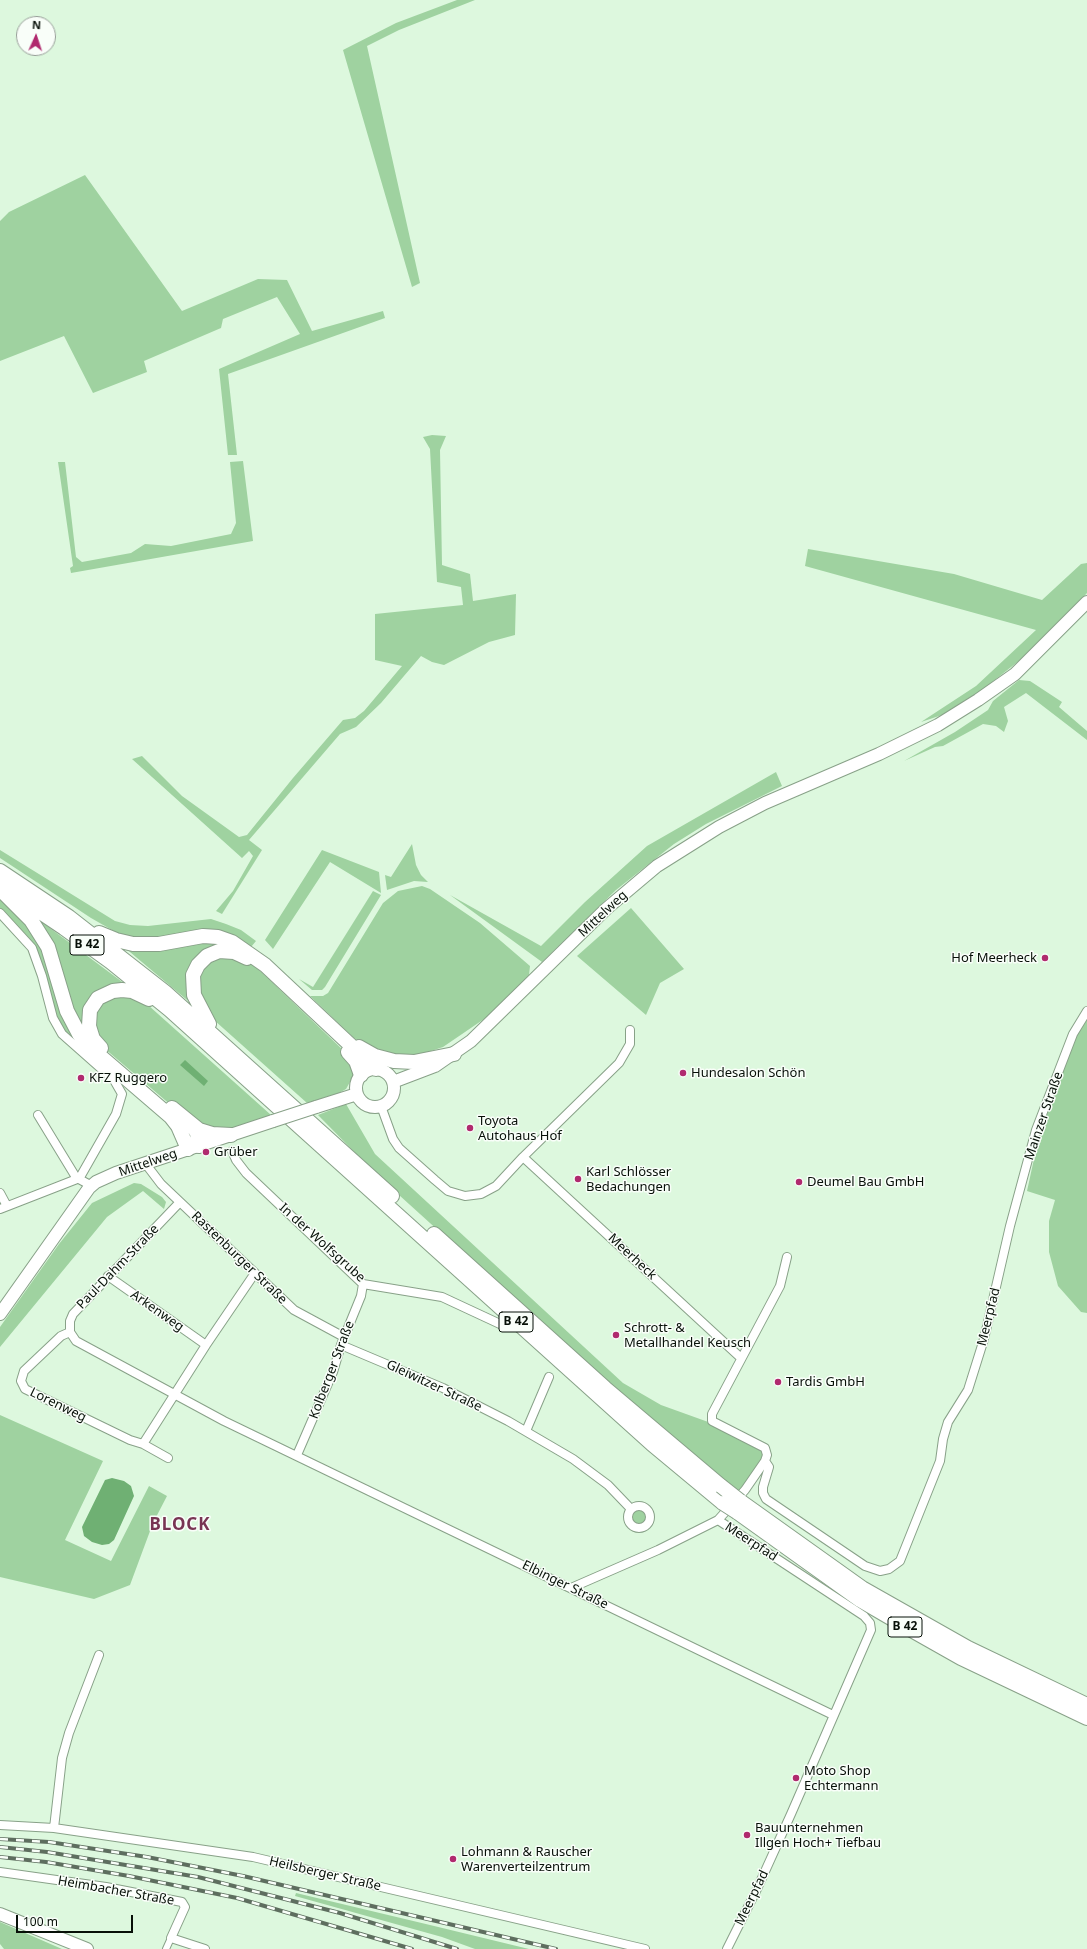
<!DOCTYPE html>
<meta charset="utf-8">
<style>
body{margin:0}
#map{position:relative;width:1087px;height:1949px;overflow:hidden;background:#ddf8de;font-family:"Noto Sans",sans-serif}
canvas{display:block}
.north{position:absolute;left:16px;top:16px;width:40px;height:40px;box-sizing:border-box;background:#f9fef9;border:1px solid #989f99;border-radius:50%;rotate:3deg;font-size:11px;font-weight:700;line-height:16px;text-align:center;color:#071008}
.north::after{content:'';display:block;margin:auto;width:14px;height:18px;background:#b02a6e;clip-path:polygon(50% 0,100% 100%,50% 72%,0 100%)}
.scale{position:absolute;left:16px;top:1915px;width:117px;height:18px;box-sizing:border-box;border:2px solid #071008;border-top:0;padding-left:5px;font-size:12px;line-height:14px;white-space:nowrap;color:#071008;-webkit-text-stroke:3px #f9fef9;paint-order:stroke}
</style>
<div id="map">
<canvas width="1087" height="1949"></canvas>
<div class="north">N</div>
<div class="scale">100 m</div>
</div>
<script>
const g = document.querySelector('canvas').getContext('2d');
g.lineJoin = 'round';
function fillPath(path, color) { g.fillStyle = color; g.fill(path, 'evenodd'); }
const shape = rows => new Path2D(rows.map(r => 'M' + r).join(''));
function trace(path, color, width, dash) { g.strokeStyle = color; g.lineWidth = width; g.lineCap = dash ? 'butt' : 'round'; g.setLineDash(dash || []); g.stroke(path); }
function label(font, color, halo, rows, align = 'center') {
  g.font = font + ' "Noto Sans",sans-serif'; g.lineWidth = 3; g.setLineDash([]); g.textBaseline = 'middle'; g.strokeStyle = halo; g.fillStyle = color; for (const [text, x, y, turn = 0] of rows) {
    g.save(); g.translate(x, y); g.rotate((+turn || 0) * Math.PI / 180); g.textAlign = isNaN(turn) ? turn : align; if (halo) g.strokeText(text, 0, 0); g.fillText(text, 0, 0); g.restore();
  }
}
fillPath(shape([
 [457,0,475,0,399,30,367,46,420,283,412,287,343,50,396,23],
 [85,175,182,311,258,279,287,280,312,331,383,311,385,318,228,374,237,455,228,455,219,369,300,334,277,297,223,319,221,328,144,361,147,372,93,393,64,336,0,361,0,221,9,212],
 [432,435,446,436,440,450,442,565,470,574,473,601,516,594,515,635,489,642,444,665,432,662,421,656,381,703,356,727,340,734,249,840,262,850,222,914,216,911,233,891,253,856,249,851,242,858,132,759,142,756,182,796,239,837,247,835,293,778,343,720,355,718,364,711,402,666,375,660,375,614,463,605,461,587,437,582,430,449,423,437],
 [243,461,253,541,71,573,70,568,73,566,58,462,65,462,76,557,82,562,131,553,145,544,171,546,231,534,236,523,230,462],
 [808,549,954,574,1042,600,1081,564,1087,563,1087,593,1062,620,1020,660,982,690,942,715,921,722,976,686,1036,630,805,566],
 [1019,680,1030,681,1062,702,1059,707,1087,731,1087,740,1026,693,1004,707,1008,721,1004,732,996,726,983,724,943,746,935,747,904,761,955,732,988,710,993,701],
 [776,772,782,786,706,824,674,844,616,890,542,962,450,895,541,946,585,902,647,846],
 [412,844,416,865,421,875,428,882,414,881,387,890,385,875,391,877],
 [0,850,115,921,130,925,148,926,211,919,226,924,241,930,256,941,251,947,240,940,169,936,135,938,119,934,91,918,0,858],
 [322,850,379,872,381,893,330,862,273,949,265,940],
 [422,886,430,889,480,923,530,966,529,975,487,1017,443,1047,416,1056,391,1055,365,1045,354,1038,310,996,323,996,328,993,383,903,398,891],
 [373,891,381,895,325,987,322,990,312,990,299,979,313,987],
 [0,898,11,906,40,942,62,1009,130,1086,114,1083,63,1041,52,1021,30,949,0,917],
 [631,908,684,969,660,983,646,1015,577,956],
 [35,917,129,987,107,989,85,1034,78,1024],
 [196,942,224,944,204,952,193,1005,124,947],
 [223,956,247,962,256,967,344,1051,355,1073,346,1089,339,1093,307,1103,214,1020,204,1007,197,980,209,960],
 [131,996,148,1005,271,1115,242,1126,218,1130,186,1118,104,1048,93,1020,96,1009,110,997],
 [1087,1014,1087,1313,1081,1312,1058,1286,1049,1252,1049,1221,1055,1200,1027,1191,1039,1136,1059,1081,1080,1027],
 [346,1104,375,1154,623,1383,661,1405,711,1423,761,1448,763,1459,738,1492,609,1385,378,1176,318,1115],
 [134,1183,141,1184,162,1197,166,1202,164,1209,143,1191,107,1217,0,1347,0,1327,59,1244,92,1203],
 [0,1415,103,1461,65,1540,111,1561,149,1486,167,1496,153,1523,130,1585,94,1599,0,1577],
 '632 1517a7 7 0 1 1 14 0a7 7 0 1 1-14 0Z',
 [296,1893,430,1925,529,1949,475,1949,442,1937,295,1896],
 [0,1922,62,1949,4,1949,0,1944]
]), '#9fd2a0');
fillPath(shape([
 [185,1060,208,1081,204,1086,180,1065],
 [112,1478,124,1481,131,1486,134,1496,114,1540,109,1544,102,1545,92,1542,84,1536,82,1527,105,1480]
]), '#6fb073');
const pedestrian = shape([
 [166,1949,171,1938]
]);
const minor = shape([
 [0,913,32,948,42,976,53,1018,62,1034,114,1080,122,1094,116,1114,79,1179],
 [381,1106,393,1139,399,1148,435,1180,448,1191,465,1196,481,1194,496,1186,523,1157,619,1063,630,1044,630,1030],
 [38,1115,77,1179],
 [232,1151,236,1160,246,1173,363,1284,442,1297,500,1324],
 [523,1157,741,1358],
 [145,1163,161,1184,294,1310,344,1337],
 [0,1193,7,1206],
 [180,1202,73,1314,70,1321,70,1332,76,1341,224,1421,833,1715],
 [0,1209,77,1179,79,1179,92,1186],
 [108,1276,206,1345],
 [70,1332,61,1336,24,1371,21,1381,25,1389,130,1440,143,1444,168,1458],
 [341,1345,443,1388,508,1421,573,1459,608,1485,631,1509],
 [526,1431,549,1377],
 [143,1444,206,1345,255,1273],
 [297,1455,333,1372,341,1345,361,1296,363,1284],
 [765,1461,769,1467,763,1487,763,1493,766,1499,865,1566,880,1571,889,1569,900,1561,940,1461,943,1439,948,1422,968,1390,984,1339,1010,1226,1036,1130,1073,1034,1087,1011],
 '628 1517a11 11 0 1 1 22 0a11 11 0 1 1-22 0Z',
 [718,1520,864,1616,870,1623,871,1630,791,1814,757,1889,727,1949],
 [571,1588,658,1550,718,1520,745,1490,765,1461,767,1455,765,1448,712,1421,712,1414,780,1286,787,1257],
 [0,1825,54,1828,253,1857,645,1949],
 [54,1828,62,1758,69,1733,99,1655],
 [0,1872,106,1887,182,1902,185,1907,171,1938,205,1949]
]);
const secondary = shape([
 '356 1088a19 19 0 1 1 38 0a19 19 0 1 1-38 0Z',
 [393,1082,435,1066,471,1041,606,909,657,866,719,827,765,803,879,754,938,725,978,700,1015,674,1087,602],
 [316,1107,357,1094],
 [0,1314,89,1188,96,1182,116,1173,273,1121],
 [0,1914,87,1949]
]);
const trunk = shape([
 [0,871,69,917,165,992,392,1196],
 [0,885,64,928,111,962,170,1010,652,1444,723,1503],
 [6,895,31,920,48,947,67,1011,79,1034,85,1043,171,1117,178,1126,188,1149],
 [99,933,116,940,133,944,159,944,203,936,218,937,232,942,265,965,376,1069],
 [209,1024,194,995,193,975,198,965,207,956,219,951,234,952,247,958],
 [359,1047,375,1056,394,1061,414,1062,454,1054],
 [101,1048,93,1039,89,1026,90,1010,98,998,113,991,122,990,132,991,149,999],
 [348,1052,356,1061,361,1075],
 [172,1108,199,1130,212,1134,231,1135],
 [192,1125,197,1133,199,1146],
 [434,1234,605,1388,721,1486],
 [740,1501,862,1588,968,1648,1087,1705],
 [737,1512,860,1600,908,1628,961,1658,1087,1718]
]);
trace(pedestrian, '#88a188', 8);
trace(minor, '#88a188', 10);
trace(secondary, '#88a188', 14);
trace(trunk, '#88a188', 16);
trace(pedestrian, '#fff', 6);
trace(minor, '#fff', 8);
trace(secondary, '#fff', 12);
trace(trunk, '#fff', 14);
const rail = shape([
 [0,1839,49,1842,147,1857,243,1876,556,1949],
 [0,1847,47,1852,198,1877,340,1913,457,1949],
 [0,1857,46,1862,129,1876,237,1898,412,1949]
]);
trace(rail, '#5e6e5f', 4);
trace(rail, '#f9fef9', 2.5, [8]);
const secondaryBridge = shape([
 [273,1121,316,1107]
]);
const trunkBridge = shape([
 [721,1486,740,1501],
 [723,1503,737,1512]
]);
trace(secondaryBridge, '#88a188', 14, []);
trace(trunkBridge, '#88a188', 16, []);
trace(secondaryBridge, '#fff', 12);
trace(trunkBridge, '#fff', 14);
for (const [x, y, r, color] of [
 [1045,958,4,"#b02a6e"],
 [683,1073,4,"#b02a6e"],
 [81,1078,4,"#b02a6e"],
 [470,1128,4,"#b02a6e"],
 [206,1152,4,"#b02a6e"],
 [578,1179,4,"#b02a6e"],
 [799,1182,4,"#b02a6e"],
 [616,1335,4,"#b02a6e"],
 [778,1382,4,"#b02a6e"],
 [796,1778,4,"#b02a6e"],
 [747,1835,4,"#b02a6e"],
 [453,1859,4,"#b02a6e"]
]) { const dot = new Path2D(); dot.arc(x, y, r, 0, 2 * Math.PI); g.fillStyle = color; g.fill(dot); trace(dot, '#f9fef9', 1.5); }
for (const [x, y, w] of [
 [87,945,34],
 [516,1322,34],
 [905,1627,34]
]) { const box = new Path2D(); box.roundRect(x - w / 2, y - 10, w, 20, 3); g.fillStyle = '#f9fef9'; g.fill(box); trace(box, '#071008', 1); }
label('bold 12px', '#071008', null, [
 ["B 42",87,945],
 ["B 42",516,1322],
 ["B 42",905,1627]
]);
label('13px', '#071008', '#f9fef9', [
 ["Mittelweg",603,914,-43],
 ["Mainzer Straße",1044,1116,-71],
 ["Mittelweg",148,1163,-19],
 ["In der Wolfsgrube",322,1243,42],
 ["Meerheck",632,1257,43],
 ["Rastenburger Straße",239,1258,44],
 ["Paul-Dahm-Straße",118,1267,-46],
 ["Arkenweg",157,1311,35],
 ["Meerpfad",989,1317,-76],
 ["Kolberger Straße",332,1370,-69],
 ["Gleiwitzer Straße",434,1386,25],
 ["Lorenweg",58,1405,26],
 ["Meerpfad",751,1542,33],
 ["Elbinger Straße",565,1585,26],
 ["Heilsberger Straße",325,1874,13],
 ["Heimbacher Straße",116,1891,10],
 ["Meerpfad",752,1898,-64]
]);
label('13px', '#071008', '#f9fef9', [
 ["Hof Meerheck",1037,958,"right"],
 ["Hundesalon Schön",691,1073],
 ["KFZ Ruggero",89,1078],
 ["Toyota",478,1121],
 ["Autohaus Hof",478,1136],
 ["Grüber",214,1152],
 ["Karl Schlösser",586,1172],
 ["Bedachungen",586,1187],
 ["Deumel Bau GmbH",807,1182],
 ["Schrott- &",624,1328],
 ["Metallhandel Keusch",624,1343],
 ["Tardis GmbH",786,1382],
 ["Moto Shop",804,1771],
 ["Echtermann",804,1786],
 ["Bauunternehmen",755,1828],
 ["Illgen Hoch+ Tiefbau",755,1843],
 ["Lohmann & Rauscher",461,1852],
 ["Warenverteilzentrum",461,1867]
], 'left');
g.letterSpacing = '1px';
label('bold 17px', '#783553', '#f9fef9', [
 ["BLOCK",180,1525]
]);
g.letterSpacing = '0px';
</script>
